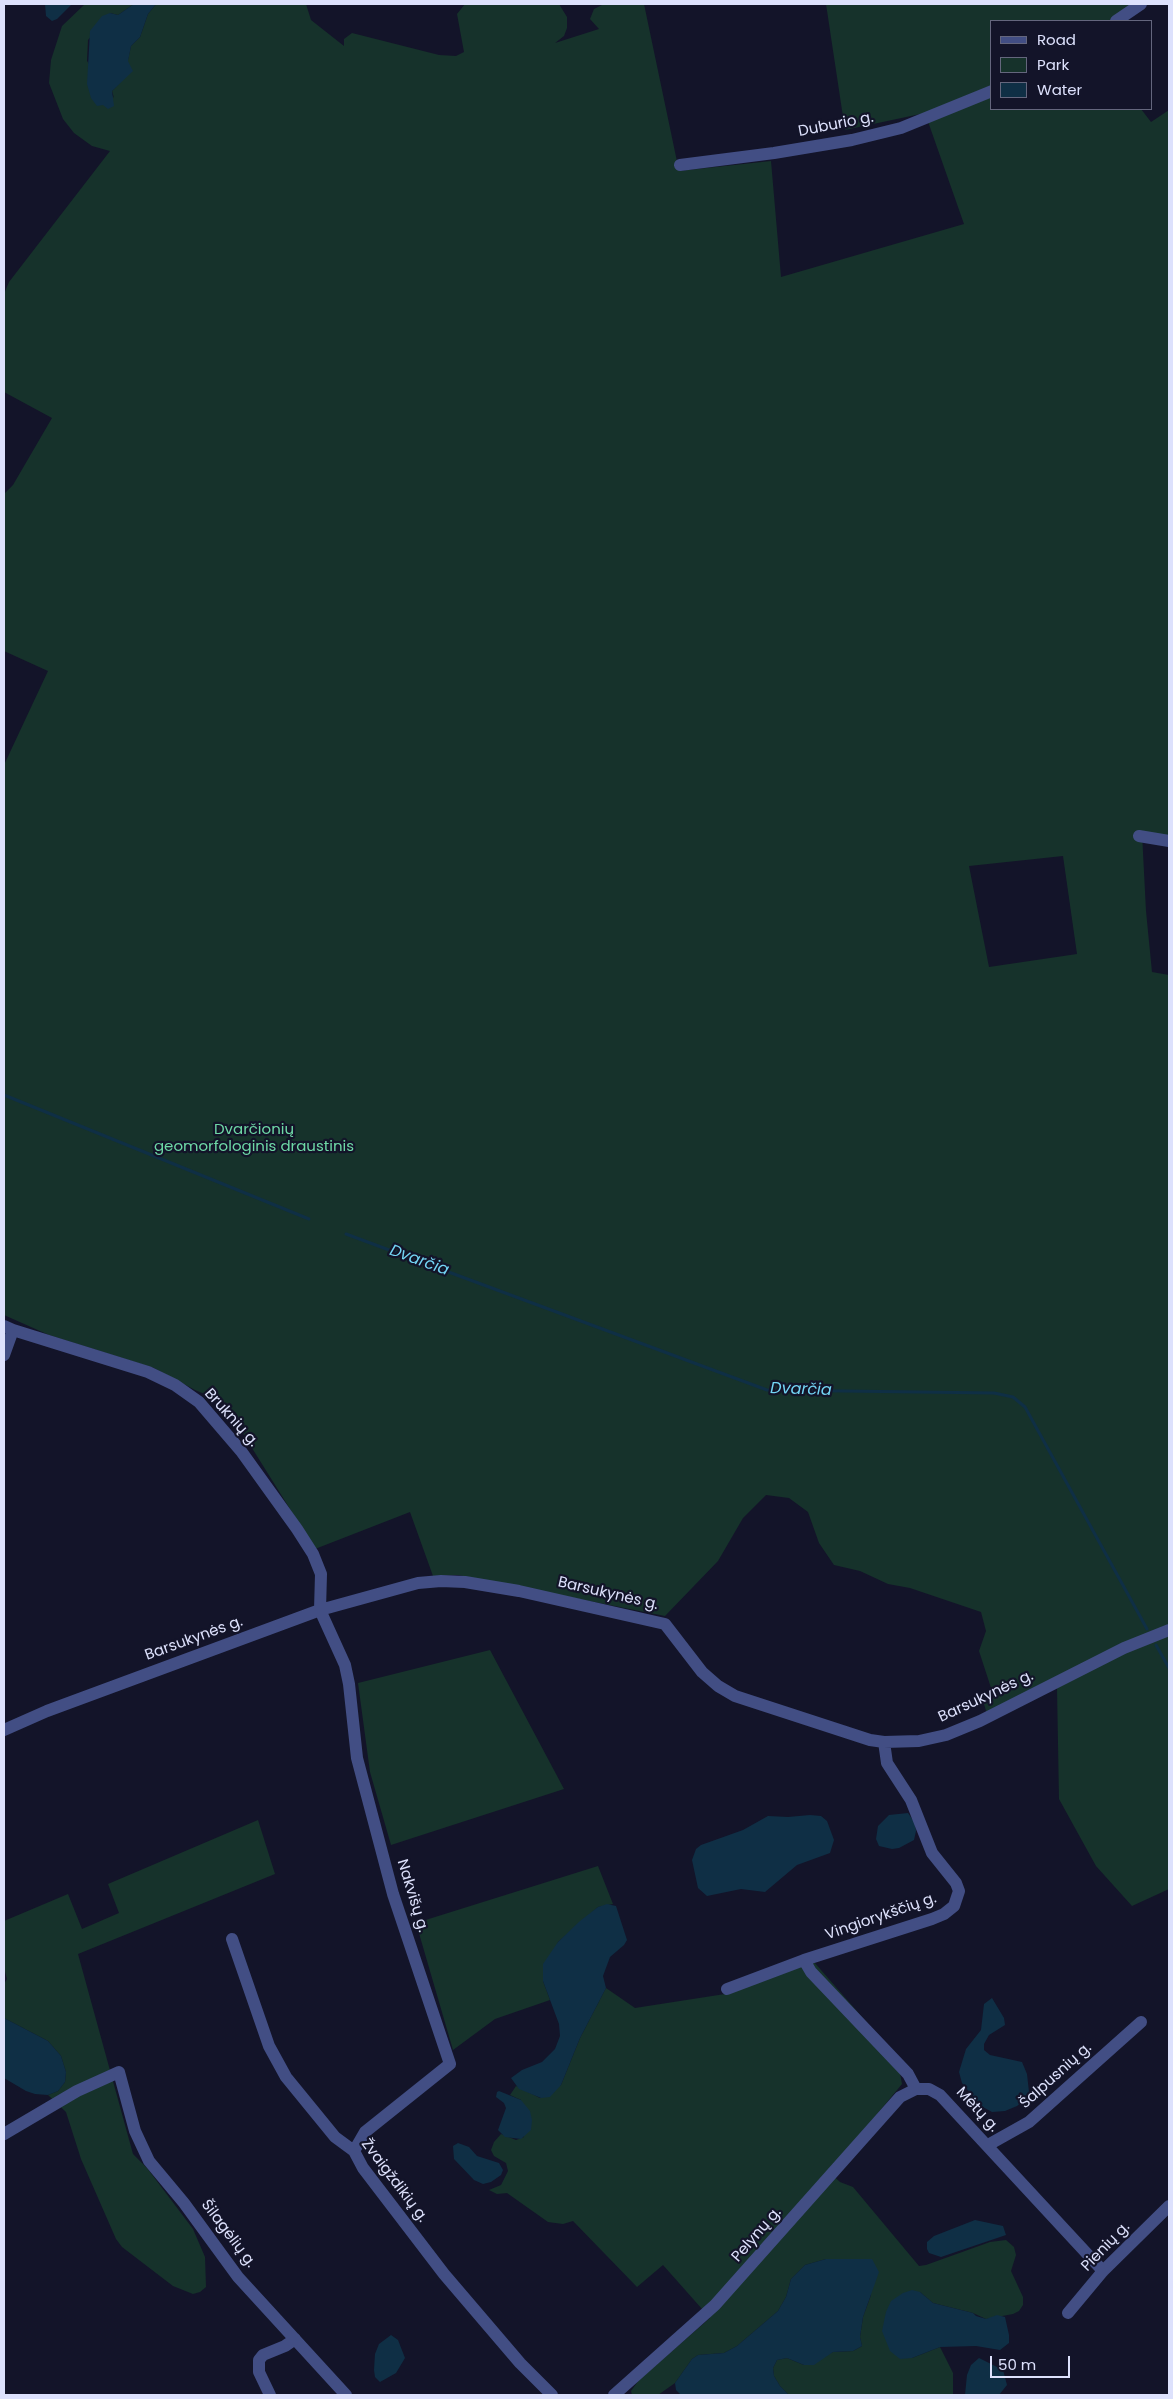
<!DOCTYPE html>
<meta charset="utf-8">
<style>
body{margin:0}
#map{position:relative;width:1173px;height:2399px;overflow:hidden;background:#131429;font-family:Poppins,sans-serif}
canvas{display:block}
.frame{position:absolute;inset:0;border:5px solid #dde1fc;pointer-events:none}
.legend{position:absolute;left:990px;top:20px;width:162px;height:90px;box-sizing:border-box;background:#131429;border:1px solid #64667d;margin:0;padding:6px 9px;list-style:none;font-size:15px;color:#dde1fc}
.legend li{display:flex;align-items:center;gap:10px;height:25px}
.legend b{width:25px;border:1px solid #64667d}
.scale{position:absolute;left:990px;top:2356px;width:80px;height:22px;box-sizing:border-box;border:2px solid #dde1fc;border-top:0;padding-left:6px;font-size:15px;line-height:18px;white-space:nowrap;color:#dde1fc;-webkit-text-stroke:4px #131429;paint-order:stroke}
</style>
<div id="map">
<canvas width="1173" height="2399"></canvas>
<div class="frame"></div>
<ul class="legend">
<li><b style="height:6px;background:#424e84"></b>Road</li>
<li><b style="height:14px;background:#16322b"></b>Park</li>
<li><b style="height:14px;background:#0f2f45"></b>Water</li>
</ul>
<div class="scale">50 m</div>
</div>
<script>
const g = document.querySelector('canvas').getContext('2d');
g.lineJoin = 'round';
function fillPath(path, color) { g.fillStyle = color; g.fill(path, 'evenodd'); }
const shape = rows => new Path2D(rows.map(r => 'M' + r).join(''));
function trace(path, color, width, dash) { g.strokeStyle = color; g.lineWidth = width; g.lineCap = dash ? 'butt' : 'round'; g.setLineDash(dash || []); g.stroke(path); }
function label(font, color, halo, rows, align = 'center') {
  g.font = font + ' Poppins,sans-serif'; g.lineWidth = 4.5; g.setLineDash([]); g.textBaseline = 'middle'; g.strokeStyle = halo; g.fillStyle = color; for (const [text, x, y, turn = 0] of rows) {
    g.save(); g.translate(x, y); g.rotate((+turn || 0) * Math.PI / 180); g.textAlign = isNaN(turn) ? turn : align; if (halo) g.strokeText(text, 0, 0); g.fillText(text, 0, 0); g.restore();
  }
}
fillPath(shape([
 [85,4,134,4,118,15,110,13,88,40,87,61,114,98,112,91,124,78,131,46,140,37,148,14,156,4,306,4,311,20,344,46,344,39,352,33,439,55,456,56,464,52,457,14,465,4,559,4,567,17,567,28,564,36,555,43,599,29,590,19,594,9,604,4,644,4,679,171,771,161,781,277,964,224,925,113,845,130,826,4,1147,4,1122,21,992,21,992,109,1141,109,1151,122,1169,110,1169,838,1142,833,1146,911,1152,972,1169,975,1169,1889,1132,1906,1096,1866,1059,1799,1057,1688,987,1714,984,1704,993,1694,979,1651,986,1631,981,1612,910,1588,888,1584,860,1571,834,1565,819,1543,808,1512,789,1498,766,1495,743,1518,718,1561,665,1616,458,1575,433,1576,410,1512,315,1549,242,1432,236,1413,225,1403,195,1390,154,1368,49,1335,4,1315,4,765,48,671,4,651,4,494,13,485,52,418,4,392,4,294,9,282,110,151,92,146,74,133,63,119,49,83,51,60,62,26],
 [1063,856,1077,954,989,967,969,866],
 [490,1650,564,1789,391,1845,370,1772,358,1683],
 [258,1820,275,1874,78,1954,133,2154,147,2168,193,2229,205,2257,206,2287,200,2292,193,2294,173,2286,122,2247,116,2239,81,2159,66,2112,48,2095,58,2091,65,2082,66,2072,61,2056,48,2041,4,2018,4,1984,7,1979,4,1968,4,1921,68,1894,82,1929,119,1913,108,1884],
 [598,1866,613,1904,598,1907,558,1942,543,1981,550,2000,495,2019,453,2050,416,1923],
 [814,1962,897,2057,902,2084,829,2172,840,2182,853,2187,919,2266,926,2265,990,2242,1006,2240,1014,2247,1016,2255,1011,2271,1023,2297,1023,2305,1019,2311,1013,2314,986,2319,973,2313,933,2303,920,2292,912,2358,940,2347,953,2373,953,2395,789,2395,780,2386,774,2376,773,2368,777,2360,787,2358,804,2365,833,2352,853,2351,862,2346,860,2337,863,2317,871,2295,826,2259,805,2265,791,2279,786,2297,778,2311,737,2346,724,2353,698,2355,692,2359,675,2383,658,2395,632,2395,631,2391,639,2380,710,2318,663,2265,637,2287,573,2221,563,2224,548,2222,507,2193,497,2194,489,2190,501,2185,508,2171,506,2163,494,2156,491,2150,494,2142,501,2134,516,2140,524,2137,521,2100,510,2095,516,2086,540,2098,561,2085,580,2038,606,1988,635,2008,725,1994]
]), '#16322b');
fillPath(shape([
 [45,4,72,4,57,19,52,21,46,16],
 [134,4,156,4,148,14,140,37,131,46,128,61,133,71,112,91,114,106,108,109,103,105,97,106,91,98,87,84,90,31,102,16,110,13,118,15],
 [908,1813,915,1823,916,1831,914,1840,899,1848,892,1849,879,1846,876,1839,878,1826,889,1815],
 [810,1815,821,1816,827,1821,834,1840,830,1853,797,1865,765,1892,741,1889,707,1896,698,1888,692,1860,696,1849,701,1845,743,1830,768,1816,788,1817],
 [607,1904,616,1906,627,1940,624,1945,610,1957,603,1976,606,1988,580,2038,561,2085,550,2097,541,2098,519,2089,511,2078,522,2070,542,2062,555,2049,560,2036,559,2024,543,1981,543,1964,558,1942,580,1921,598,1907],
 [992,1998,1004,2018,1005,2025,989,2035,984,2044,984,2050,990,2055,1022,2062,1027,2074,1029,2092,1027,2097,1017,2106,1005,2111,992,2112,981,2106,962,2083,959,2072,966,2049,981,2030,984,2004],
 [4,2018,48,2041,61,2056,66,2072,65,2082,58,2091,48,2095,35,2094,26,2091,4,2078],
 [499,2091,521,2100,530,2111,532,2120,531,2130,521,2139,505,2137,498,2130,506,2108,504,2103,496,2097,497,2092],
 [458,2143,469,2147,477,2156,499,2163,503,2170,501,2175,491,2182,483,2184,474,2180,454,2159,453,2146],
 [975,2220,1003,2226,1006,2235,941,2257,929,2253,927,2249,927,2242,934,2236],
 [826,2259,872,2259,879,2272,863,2317,860,2337,862,2346,853,2351,833,2352,814,2365,804,2365,787,2358,777,2360,773,2368,774,2376,780,2386,789,2395,681,2395,676,2390,675,2383,692,2359,698,2355,724,2353,737,2346,778,2311,786,2297,791,2279,805,2265],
 [912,2290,920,2292,933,2303,973,2313,976,2316,986,2319,997,2315,1005,2317,1009,2335,1009,2343,1000,2350,976,2346,940,2347,912,2358,900,2359,890,2351,882,2331,886,2312,891,2301,903,2293],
 [391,2335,398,2340,405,2358,396,2373,380,2382,375,2377,374,2370,375,2354,379,2344],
 [979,2358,1003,2370,1007,2385,999,2395,965,2395,967,2375,971,2365]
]), '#0f2f45');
trace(shape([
 [4,1095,309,1219],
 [346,1234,767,1390,994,1393,1013,1397,1025,1407,1147,1629],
 [1156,1645,1169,1668]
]), '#0f2f45', 3);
trace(shape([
 [1116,21,1141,4],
 [680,165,774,153,852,140,901,128,992,91],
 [1139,836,1169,841],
 [4,1326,13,1330,148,1372,175,1385,199,1402,241,1451,297,1529,313,1554,321,1574,320,1610,345,1665,349,1684,357,1758,393,1894,450,2064,365,2132,354,2151],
 [4,1355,13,1330],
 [4,1730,47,1711,320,1610,418,1583,441,1581,465,1582,519,1591,665,1624,702,1672,718,1686,735,1696,870,1740,884,1742,919,1741,946,1735,980,1721,1124,1648,1169,1630],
 [232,1939,269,2046,286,2077,335,2137,354,2151,363,2168,444,2274,520,2363,552,2395],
 [804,1960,811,1972,908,2074,916,2089],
 [727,1989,804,1960,932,1919,944,1914,954,1906,959,1891,956,1883,932,1853,911,1800,887,1763,884,1742],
 [4,2134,77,2091,119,2072,135,2131,149,2161,184,2203,238,2277,346,2395],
 [988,2145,1029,2122,1141,2022],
 [1068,2313,1103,2271,1169,2206],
 [270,2395,259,2372,259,2360,263,2355,285,2346,295,2339],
 [614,2395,715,2305,900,2097,916,2089,929,2089,940,2095,1103,2271]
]), '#424e84', 12);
label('15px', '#dde1fc', '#131429', [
 ["Duburio g.",836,125,-11],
 ["Bruknių g.",231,1418,48],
 ["Barsukynės g.",608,1594,13],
 ["Barsukynės g.",194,1639,-20],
 ["Barsukynės g.",986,1697,-25],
 ["Nakvišų g.",412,1896,73],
 ["Vingiorykščių g.",881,1917,-19],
 ["Šalpusnių g.",1056,2076,-42],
 ["Mėtų g.",977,2110,47],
 ["Žvaigždikių g.",394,2181,53],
 ["Šilagėlių g.",228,2234,53],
 ["Pelynų g.",757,2235,-49],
 ["Pienių g.",1106,2247,-46]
]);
label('15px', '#6ed8a6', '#131429', [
 ["Dvarčionių",254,1130],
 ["geomorfologinis draustinis",254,1147]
]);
label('italic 16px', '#73d5f4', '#131429', [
 ["Dvarčia",419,1261,20],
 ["Dvarčia",801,1390,2]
]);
</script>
